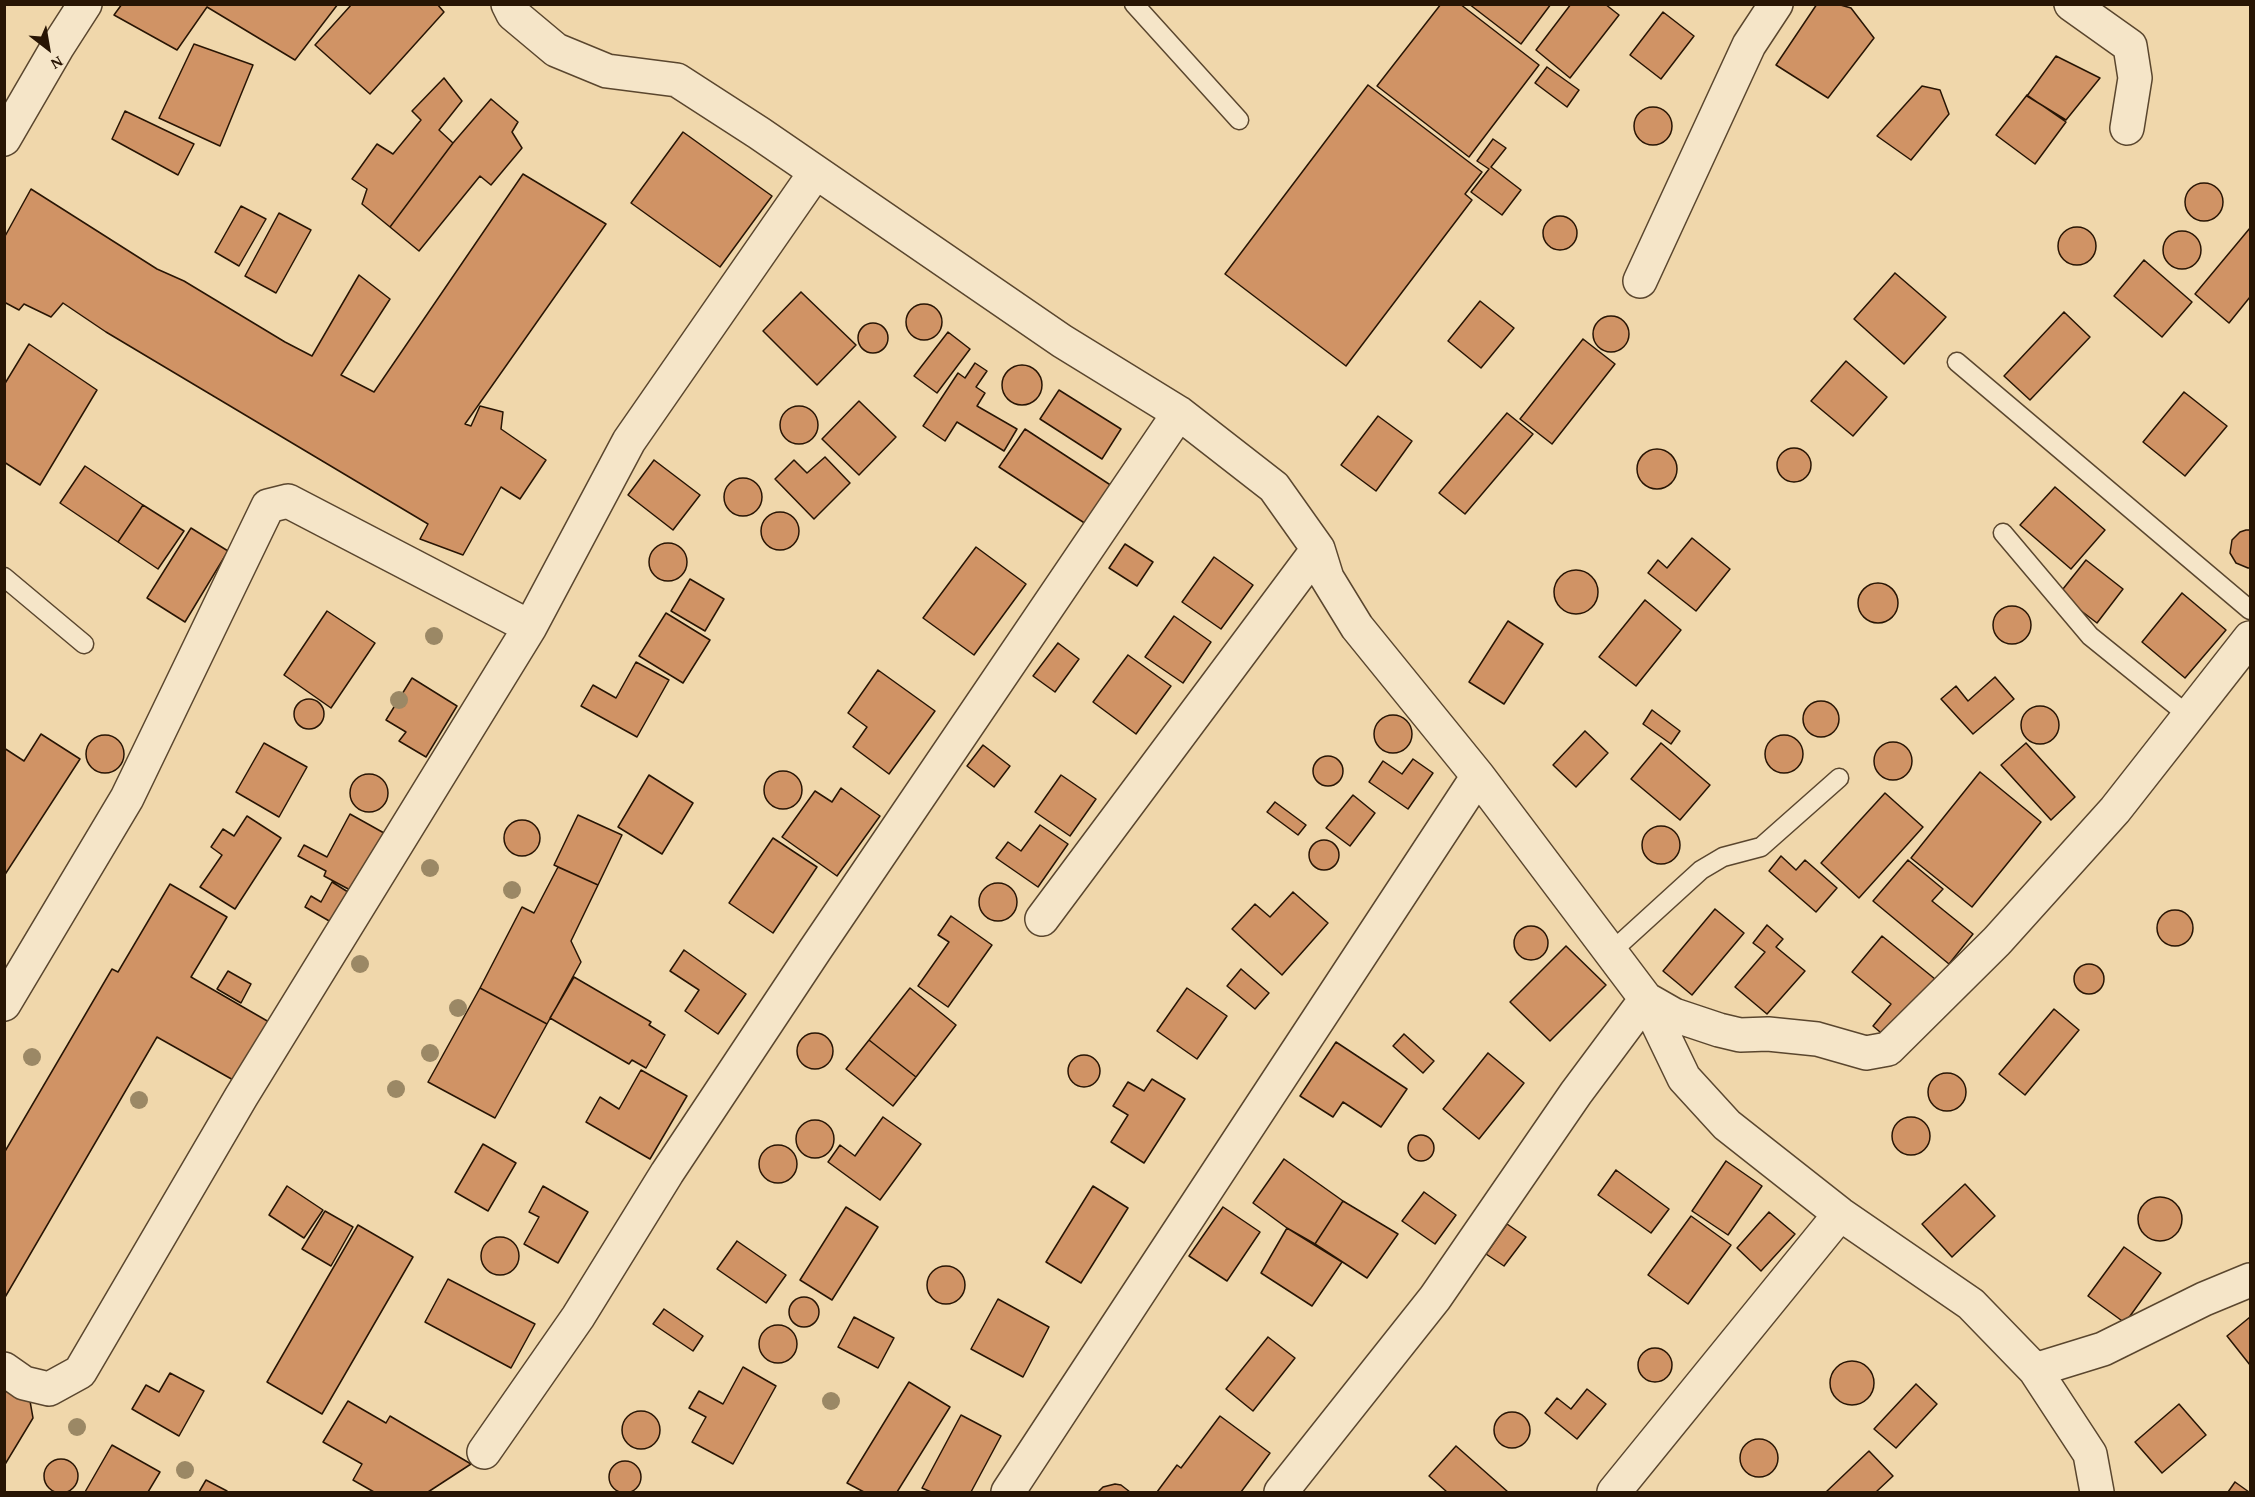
<!DOCTYPE html>
<style>
body{margin:0}
#map{position:relative;width:2255px;height:1497px;overflow:hidden;background:#f0d7ab;font-family:"Gentium Book Plus",serif}
canvas{display:block}
.frame{position:absolute;inset:0;border:6px solid #281504;pointer-events:none}
.north{position:absolute;left:18px;top:18px;width:60px;height:60px;-webkit-text-stroke:4px #f5e5c8;paint-order:stroke;rotate:149deg;font-size:16px;font-weight:700;line-height:24px;text-align:center;color:#281504}
.north::after{content:'';display:block;margin:auto;width:21px;height:27px;background:#281504;clip-path:polygon(50% 0,100% 100%,50% 72%,0 100%)}
</style>
<div id="map">
<canvas width="2255" height="1497"></canvas>
<div class="frame"></div>
<div class="north">N</div>
</div>
<script>
const g = document.querySelector('canvas').getContext('2d');
g.lineJoin = 'round';
function fillPath(path, color) { g.fillStyle = color; g.fill(path, 'evenodd'); }
const shape = rows => new Path2D(rows.map(r => 'M' + r).join(''));
function trace(path, color, width, dash) { g.strokeStyle = color; g.lineWidth = width; g.lineCap = dash ? 'butt' : 'round'; g.setLineDash(dash || []); g.stroke(path); }
const building = shape([
 [122,4,338,4,295,60,207,7,177,50,114,15,122,4],
 [352,4,437,4,444,12,370,94,315,45,352,4],
 [1441,4,1460,4,1539,65,1469,157,1377,86,1441,4],
 [1469,4,1551,4,1521,44,1469,4],
 [1571,4,1605,4,1619,15,1570,78,1536,50,1571,4],
 [1817,4,1837,4,1851,8,1874,38,1828,98,1776,65,1817,4],
 [1663,12,1694,36,1661,79,1630,55,1663,12],
 [194,44,253,65,220,146,159,118,194,44],
 [2056,56,2100,78,2066,120,2027,96,2056,56],
 [1547,67,1579,90,1567,107,1535,83,1547,67],
 [444,78,462,101,439,130,453,143,390,227,362,204,367,189,352,179,377,144,393,154,421,120,412,111,444,78],
 [1368,85,1482,172,1465,194,1472,200,1346,366,1225,274,1368,85],
 [1922,86,1940,90,1949,114,1911,160,1877,136,1922,86],
 [2027,95,2066,122,2035,164,1996,135,2027,95],
 [491,99,518,122,512,132,522,148,491,185,480,176,419,251,390,227,453,143,491,99],
 '1634 126a19 19 0 1 1 38 0a19 19 0 1 1-38 0Z',
 [125,111,194,144,178,175,112,139,125,111],
 [683,132,772,196,720,267,631,203,683,132],
 [1493,139,1506,148,1491,167,1521,190,1502,215,1471,192,1489,169,1477,161,1493,139],
 [523,174,606,224,465,424,471,426,480,406,503,412,501,429,546,460,520,499,501,487,463,555,420,539,428,524,106,332,63,303,51,317,24,304,19,310,4,302,4,238,31,189,157,269,184,281,285,342,312,356,359,275,390,299,341,375,374,392,523,174],
 '2185 202a19 19 0 1 1 38 0a19 19 0 1 1-38 0Z',
 [241,206,266,219,239,266,215,252,241,206],
 [279,213,311,230,276,293,245,276,279,213],
 '1543 233a17 17 0 1 1 34 0a17 17 0 1 1-34 0Z',
 '2058 246a19 19 0 1 1 38 0a19 19 0 1 1-38 0Z',
 [2250,228,2250,297,2229,323,2195,294,2250,228],
 '2163 250a19 19 0 1 1 38 0a19 19 0 1 1-38 0Z',
 [2144,260,2192,302,2162,337,2114,296,2144,260],
 [1895,273,1946,317,1904,364,1854,319,1895,273],
 [801,292,856,345,817,385,763,331,801,292],
 [1480,301,1514,328,1481,368,1448,341,1480,301],
 '906 322a18 18 0 1 1 36 0a18 18 0 1 1-36 0Z',
 [2064,312,2090,337,2030,400,2004,376,2064,312],
 '1593 334a18 18 0 1 1 36 0a18 18 0 1 1-36 0Z',
 '858 338a15 15 0 1 1 30 0a15 15 0 1 1-30 0Z',
 [948,332,970,349,937,393,914,376,948,332],
 [1583,339,1615,364,1552,444,1520,419,1583,339],
 [29,344,97,390,40,485,4,462,4,385,29,344],
 [1846,361,1887,397,1853,436,1811,401,1846,361],
 [975,363,987,371,976,387,985,393,977,406,1017,429,1004,451,957,422,945,441,923,426,958,373,965,378,975,363],
 '1002 385a20 20 0 1 1 40 0a20 20 0 1 1-40 0Z',
 [1059,390,1121,429,1102,459,1040,419,1059,390],
 [2184,392,2227,426,2185,476,2143,442,2184,392],
 [859,401,896,437,859,475,822,439,859,401],
 '780 425a19 19 0 1 1 38 0a19 19 0 1 1-38 0Z',
 [1507,413,1533,434,1465,514,1439,493,1507,413],
 [1378,416,1412,441,1376,491,1341,465,1378,416],
 [1025,429,1112,486,1086,524,999,467,1025,429],
 '1777 465a17 17 0 1 1 34 0a17 17 0 1 1-34 0Z',
 '1637 469a20 20 0 1 1 40 0a20 20 0 1 1-40 0Z',
 [825,457,850,483,814,519,775,479,794,460,807,473,825,457],
 [654,460,700,495,673,530,628,495,654,460],
 [85,466,143,505,118,542,60,503,85,466],
 '724 497a19 19 0 1 1 38 0a19 19 0 1 1-38 0Z',
 [2055,487,2105,530,2071,569,2020,525,2055,487],
 [143,505,184,531,158,569,118,542,143,505],
 '761 531a19 19 0 1 1 38 0a19 19 0 1 1-38 0Z',
 [191,528,228,551,185,622,147,598,191,528],
 [2246,530,2250,530,2250,568,2248,568,2236,563,2230,553,2232,540,2240,532,2246,530],
 [1692,538,1730,569,1696,611,1648,573,1658,560,1667,568,1692,538],
 '649 562a19 19 0 1 1 38 0a19 19 0 1 1-38 0Z',
 [1125,544,1153,562,1137,586,1109,568,1125,544],
 [976,547,1026,584,974,655,923,618,976,547],
 [1214,557,1253,585,1221,629,1182,602,1214,557],
 [2086,560,2123,589,2097,623,2059,594,2086,560],
 '1554 592a22 22 0 1 1 44 0a22 22 0 1 1-44 0Z',
 [690,579,724,599,705,631,671,611,690,579],
 '1858 603a20 20 0 1 1 40 0a20 20 0 1 1-40 0Z',
 [2182,593,2226,630,2185,678,2142,642,2182,593],
 [1645,600,1681,630,1636,686,1599,657,1645,600],
 '1993 625a19 19 0 1 1 38 0a19 19 0 1 1-38 0Z',
 [327,611,375,643,331,708,284,675,327,611],
 [666,613,710,640,683,683,639,656,666,613],
 [1174,616,1211,642,1183,683,1145,657,1174,616],
 [1508,621,1543,644,1504,704,1469,682,1508,621],
 [1058,643,1079,659,1055,692,1033,676,1058,643],
 [1128,655,1171,686,1136,734,1093,702,1128,655],
 [636,662,669,680,637,737,581,706,593,685,616,698,636,662],
 [878,670,935,711,889,774,853,747,867,727,848,713,878,670],
 [1995,677,2014,699,1973,734,1941,699,1956,686,1968,701,1995,677],
 [412,678,457,706,426,757,399,741,406,732,386,720,412,678],
 '294 714a15 15 0 1 1 30 0a15 15 0 1 1-30 0Z',
 '1803 719a18 18 0 1 1 36 0a18 18 0 1 1-36 0Z',
 '2021 725a19 19 0 1 1 38 0a19 19 0 1 1-38 0Z',
 [1652,710,1680,731,1671,744,1643,724,1652,710],
 '1374 734a19 19 0 1 1 38 0a19 19 0 1 1-38 0Z',
 [1585,731,1608,753,1576,787,1553,765,1585,731],
 [41,734,80,759,4,876,4,748,24,761,41,734],
 '1765 754a19 19 0 1 1 38 0a19 19 0 1 1-38 0Z',
 '86 754a19 19 0 1 1 38 0a19 19 0 1 1-38 0Z',
 '1874 761a19 19 0 1 1 38 0a19 19 0 1 1-38 0Z',
 [264,743,307,767,279,817,236,792,264,743],
 [1661,743,1710,785,1680,820,1631,779,1661,743],
 [2026,743,2075,797,2051,820,2001,765,2026,743],
 [983,745,1010,766,994,787,967,766,983,745],
 '1313 771a15 15 0 1 1 30 0a15 15 0 1 1-30 0Z',
 [1413,759,1433,773,1408,809,1369,782,1383,761,1402,774,1413,759],
 '764 790a19 19 0 1 1 38 0a19 19 0 1 1-38 0Z',
 [1980,772,2041,822,1972,907,1911,858,1980,772],
 '350 793a19 19 0 1 1 38 0a19 19 0 1 1-38 0Z',
 [649,775,693,803,662,854,618,827,649,775],
 [1061,775,1096,799,1070,836,1035,812,1061,775],
 [841,788,880,816,837,876,782,837,815,791,832,802,841,788],
 [1885,793,1923,827,1859,898,1821,863,1885,793],
 [1353,795,1375,813,1350,846,1326,828,1353,795],
 [1275,802,1306,825,1298,835,1267,812,1275,802],
 [350,814,384,833,352,891,324,876,326,871,298,856,304,845,327,857,350,814],
 [578,815,622,835,598,885,554,865,578,815],
 [247,816,281,838,235,909,200,887,222,855,211,847,223,829,234,836,247,816],
 '504 838a18 18 0 1 1 36 0a18 18 0 1 1-36 0Z',
 [1040,825,1068,844,1038,887,996,858,1008,842,1021,851,1040,825],
 '1642 845a19 19 0 1 1 38 0a19 19 0 1 1-38 0Z',
 [773,838,817,867,773,933,729,903,773,838],
 '1309 855a15 15 0 1 1 30 0a15 15 0 1 1-30 0Z',
 [1781,856,1796,870,1805,860,1837,888,1816,912,1769,871,1781,856],
 [1908,860,1943,889,1932,901,1973,934,1949,964,1873,901,1908,860],
 [558,867,598,885,571,941,581,962,547,1024,480,988,522,907,534,913,558,867],
 [332,882,348,892,331,922,305,907,311,896,321,902,332,882],
 '979 902a19 19 0 1 1 38 0a19 19 0 1 1-38 0Z',
 [170,884,227,917,191,977,269,1022,235,1081,157,1037,4,1299,4,1153,112,969,118,972,170,884],
 [1293,892,1328,923,1282,975,1232,929,1255,904,1270,917,1293,892],
 [1715,909,1744,933,1692,995,1663,971,1715,909],
 '2157 928a18 18 0 1 1 36 0a18 18 0 1 1-36 0Z',
 [951,916,992,945,948,1007,918,986,949,942,938,935,951,916],
 [1767,925,1783,939,1776,947,1805,971,1767,1014,1735,987,1765,952,1753,943,1767,925],
 '1514 943a17 17 0 1 1 34 0a17 17 0 1 1-34 0Z',
 [1882,936,1935,979,1887,1038,1873,1026,1891,1004,1852,972,1882,936],
 [1566,946,1606,985,1550,1041,1510,1002,1566,946],
 [684,950,746,994,718,1034,685,1011,699,990,670,971,684,950],
 '2074 979a15 15 0 1 1 30 0a15 15 0 1 1-30 0Z',
 [1241,969,1269,993,1255,1009,1227,986,1241,969],
 [228,971,251,984,241,1003,217,989,228,971],
 [574,977,651,1022,649,1025,665,1035,646,1068,632,1060,629,1064,550,1018,574,977],
 [480,988,547,1024,495,1118,428,1082,480,988],
 [910,988,956,1025,916,1077,869,1040,910,988],
 [1187,988,1227,1016,1197,1059,1157,1031,1187,988],
 [2054,1009,2079,1030,2025,1095,1999,1074,2054,1009],
 '797 1051a18 18 0 1 1 36 0a18 18 0 1 1-36 0Z',
 [1404,1034,1434,1061,1423,1073,1393,1046,1404,1034],
 [869,1040,916,1077,893,1106,846,1069,869,1040],
 [1336,1042,1407,1089,1381,1127,1343,1102,1333,1117,1300,1096,1336,1042],
 [1488,1053,1524,1083,1479,1139,1443,1109,1488,1053],
 '1068 1071a16 16 0 1 1 32 0a16 16 0 1 1-32 0Z',
 [641,1070,687,1096,650,1159,586,1122,600,1097,619,1109,641,1070],
 '1928 1092a19 19 0 1 1 38 0a19 19 0 1 1-38 0Z',
 [1152,1079,1185,1099,1144,1163,1111,1142,1128,1115,1113,1106,1128,1082,1144,1091,1152,1079],
 '1892 1136a19 19 0 1 1 38 0a19 19 0 1 1-38 0Z',
 [883,1117,921,1144,880,1200,828,1162,840,1145,855,1156,883,1117],
 '796 1139a19 19 0 1 1 38 0a19 19 0 1 1-38 0Z',
 '1408 1148a13 13 0 1 1 26 0a13 13 0 1 1-26 0Z',
 [483,1144,516,1163,488,1211,455,1192,483,1144],
 '759 1164a19 19 0 1 1 38 0a19 19 0 1 1-38 0Z',
 [1284,1159,1343,1201,1315,1244,1287,1228,1253,1203,1284,1159],
 [1726,1161,1762,1186,1728,1235,1692,1211,1726,1161],
 [1616,1170,1669,1209,1651,1233,1598,1195,1616,1170],
 [1965,1184,1995,1216,1952,1257,1922,1224,1965,1184],
 [287,1186,323,1210,304,1238,269,1215,287,1186],
 [543,1186,588,1212,558,1263,524,1244,539,1217,529,1212,543,1186],
 [1093,1186,1128,1208,1081,1283,1046,1262,1093,1186],
 [1424,1192,1456,1215,1435,1244,1402,1221,1424,1192],
 '2138 1219a22 22 0 1 1 44 0a22 22 0 1 1-44 0Z',
 [1343,1201,1398,1234,1367,1278,1315,1244,1343,1201],
 [846,1207,878,1227,832,1300,800,1280,846,1207],
 [1223,1207,1260,1232,1227,1281,1189,1256,1223,1207],
 [325,1211,353,1227,331,1266,302,1249,325,1211],
 [1769,1212,1795,1234,1761,1271,1737,1248,1769,1212],
 [1691,1216,1731,1245,1688,1304,1648,1275,1691,1216],
 [1507,1224,1526,1237,1504,1266,1486,1254,1507,1224],
 [358,1225,413,1257,322,1414,267,1382,358,1225],
 [1287,1228,1342,1262,1312,1306,1261,1273,1287,1228],
 '481 1256a19 19 0 1 1 38 0a19 19 0 1 1-38 0Z',
 [737,1241,786,1275,766,1303,717,1269,737,1241],
 [2124,1247,2161,1273,2125,1323,2088,1296,2124,1247],
 '927 1285a19 19 0 1 1 38 0a19 19 0 1 1-38 0Z',
 [448,1279,535,1324,511,1368,425,1322,448,1279],
 '789 1312a15 15 0 1 1 30 0a15 15 0 1 1-30 0Z',
 [998,1299,1049,1327,1023,1377,971,1349,998,1299],
 [664,1309,703,1336,693,1351,653,1324,664,1309],
 [854,1317,894,1338,878,1368,838,1347,854,1317],
 [2250,1317,2250,1365,2227,1336,2250,1317],
 '759 1344a19 19 0 1 1 38 0a19 19 0 1 1-38 0Z',
 [1268,1337,1295,1358,1253,1411,1226,1389,1268,1337],
 '1638 1365a17 17 0 1 1 34 0a17 17 0 1 1-34 0Z',
 '1830 1383a22 22 0 1 1 44 0a22 22 0 1 1-44 0Z',
 [743,1367,776,1386,733,1464,692,1442,706,1417,689,1408,699,1391,723,1404,743,1367],
 [170,1373,204,1391,179,1436,132,1409,146,1385,159,1392,170,1373],
 [909,1382,950,1407,897,1492,864,1492,847,1483,909,1382],
 [1916,1384,1937,1404,1896,1448,1874,1429,1916,1384],
 [4,1386,30,1401,33,1418,4,1466,4,1386],
 [1587,1389,1606,1404,1577,1439,1545,1413,1557,1398,1571,1409,1587,1389],
 [348,1401,386,1423,390,1416,471,1464,428,1492,374,1492,353,1480,362,1464,323,1442,348,1401],
 [2179,1404,2206,1435,2162,1473,2135,1442,2179,1404],
 '622 1430a19 19 0 1 1 38 0a19 19 0 1 1-38 0Z',
 '1494 1430a18 18 0 1 1 36 0a18 18 0 1 1-36 0Z',
 [961,1415,1001,1436,971,1492,931,1492,922,1488,961,1415],
 [1220,1416,1270,1453,1241,1492,1157,1492,1177,1465,1181,1468,1220,1416],
 '1740 1458a19 19 0 1 1 38 0a19 19 0 1 1-38 0Z',
 [112,1445,160,1472,148,1492,85,1492,112,1445],
 [1456,1446,1508,1492,1447,1492,1429,1476,1456,1446],
 [1869,1451,1893,1476,1876,1492,1826,1492,1869,1451],
 '44 1476a17 17 0 1 1 34 0a17 17 0 1 1-34 0Z',
 '609 1477a16 16 0 1 1 32 0a16 16 0 1 1-32 0Z',
 [206,1480,227,1491,226,1492,199,1492,206,1480],
 [2235,1482,2249,1492,2228,1492,2235,1482],
 [1115,1484,1121,1485,1130,1492,1098,1492,1103,1487,1115,1484]
]);
fillPath(building, '#d09365');
trace(building, '#281504', 1.5);
const service = shape([
 [1134,4,1239,120],
 [1957,362,2250,610],
 [2003,533,2090,636,2189,716],
 [4,577,84,644],
 [1611,952,1701,870,1723,857,1761,847,1839,778]
]);
const minor = shape([
 [508,4,513,14,556,50,607,71,677,80,759,133,1062,341,1179,413,1274,487,1318,549,1327,578,1357,627,1478,776,1646,999,1684,1078,1727,1125,1840,1214,1971,1304,2035,1370,2090,1454,2097,1492],
 [2071,4,2130,46,2135,78,2127,128],
 [4,139,58,46,85,4],
 [1640,281,1749,45,1776,4],
 [1042,919,1318,549],
 [4,1004,127,798,268,506,288,501,530,627],
 [4,1369,24,1383,49,1389,80,1372,241,1097,530,627,629,441,815,173],
 [2035,1370,2103,1349,2204,1299,2250,1280],
 [484,1452,578,1317,667,1173,815,950,1179,413],
 [1008,1492,1478,776],
 [1281,1492,1435,1298,1576,1093,1646,999,1674,1015,1719,1030,1740,1035,1768,1034,1817,1039,1866,1053,1888,1049,1997,941,2115,810,2250,638],
 [1614,1492,1840,1214]
]);
trace(service, '#5a462e', 21);
trace(minor, '#5a462e', 36);
trace(service, '#f5e5c8', 18);
trace(minor, '#f5e5c8', 33);
g.fillStyle = '#9b8865';
for (const [x, y] of [
 [434,636],
 [399,700],
 [430,868],
 [512,890],
 [360,964],
 [458,1008],
 [430,1053],
 [32,1057],
 [396,1089],
 [139,1100],
 [831,1401],
 [77,1427],
 [185,1470]
]) { g.beginPath(); g.arc(x, y, 9, 0, 2 * Math.PI); g.fill(); }
</script>
